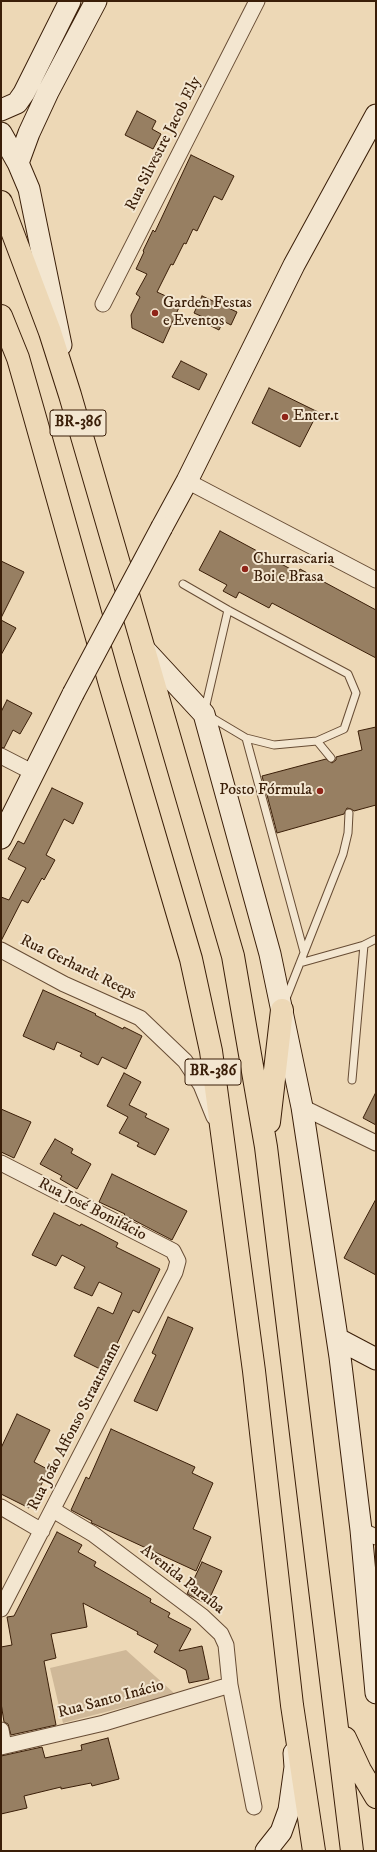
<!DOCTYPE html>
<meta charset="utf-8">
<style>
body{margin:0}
#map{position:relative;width:377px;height:1852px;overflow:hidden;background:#edd8b6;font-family:"IM FELL DW Pica",serif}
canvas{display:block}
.frame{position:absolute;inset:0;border:2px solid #3a1e08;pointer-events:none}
</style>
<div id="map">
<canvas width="377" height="1852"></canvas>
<div class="frame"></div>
</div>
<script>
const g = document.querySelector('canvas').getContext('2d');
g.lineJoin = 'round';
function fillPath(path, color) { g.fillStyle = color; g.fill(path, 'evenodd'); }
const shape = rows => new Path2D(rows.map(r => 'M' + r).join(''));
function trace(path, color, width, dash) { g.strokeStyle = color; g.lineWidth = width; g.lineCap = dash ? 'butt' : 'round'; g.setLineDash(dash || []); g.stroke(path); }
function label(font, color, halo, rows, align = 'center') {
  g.font = font + ' "IM FELL DW Pica",serif'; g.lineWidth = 4; g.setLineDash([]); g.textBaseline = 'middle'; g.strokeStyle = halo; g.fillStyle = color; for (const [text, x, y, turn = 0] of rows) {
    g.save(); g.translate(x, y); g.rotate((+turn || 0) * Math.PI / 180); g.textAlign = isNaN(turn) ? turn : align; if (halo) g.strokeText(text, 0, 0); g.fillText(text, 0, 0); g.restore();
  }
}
fillPath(shape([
 [126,1650,175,1694,63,1723,50,1668]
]), '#cfb898');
const building = shape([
 [137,111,156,121,152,129,161,134,153,149,125,135,137,111],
 [191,155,234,176,222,200,214,196,197,231,193,229,186,244,184,243,173,265,171,264,157,292,181,303,163,343,132,328,131,315,140,297,136,294,147,274,136,269,144,252,143,251,153,230,155,232,191,155],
 [202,296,237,312,231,325,223,321,219,330,203,322,205,318,194,313,202,296],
 [181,361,207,374,199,390,172,377,181,361],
 [269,388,318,412,300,447,252,423,269,388],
 [220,531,298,573,300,569,376,610,376,658,272,603,269,608,239,592,236,598,223,591,227,585,199,570,220,531],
 [1,561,24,572,1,618,1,561],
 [1,620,16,628,1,655,1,620],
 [7,700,32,713,20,734,13,730,4,748,1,747,1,712,7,700],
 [376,727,376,805,354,811,351,809,347,808,344,814,277,833,262,776,326,759,332,763,336,760,336,757,362,750,358,731,376,727],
 [52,788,83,803,73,824,64,819,46,855,55,860,44,880,42,878,28,903,22,900,1,941,1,897,9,900,26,868,8,859,18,841,24,844,52,788],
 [43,990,96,1014,95,1015,123,1029,124,1027,142,1036,126,1069,102,1057,98,1065,80,1056,82,1053,57,1042,54,1050,23,1036,43,990],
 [124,1073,141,1082,129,1105,147,1114,145,1117,169,1129,155,1155,137,1146,139,1143,119,1133,128,1117,107,1106,124,1073],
 [376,1092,376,1125,363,1118,376,1092],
 [1,1109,31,1122,14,1158,1,1152,1,1109],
 [55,1139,73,1149,71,1153,91,1164,77,1189,60,1179,62,1176,40,1164,55,1139],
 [112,1174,187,1211,172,1240,124,1215,125,1214,99,1202,112,1174],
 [376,1199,376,1275,344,1258,376,1199],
 [54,1213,80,1226,81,1224,99,1233,118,1243,116,1247,160,1269,139,1313,133,1310,104,1371,74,1356,98,1307,113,1314,122,1293,99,1282,92,1296,74,1288,85,1267,62,1255,56,1266,32,1255,54,1213],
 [168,1317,193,1328,157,1411,134,1401,156,1355,152,1353,168,1317],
 [17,1414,50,1430,34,1462,49,1470,29,1508,1,1494,1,1448,17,1414],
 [111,1429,195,1467,192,1473,213,1483,193,1529,211,1537,196,1571,94,1524,91,1523,92,1521,71,1510,86,1477,89,1479,111,1429],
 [57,1532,82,1545,78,1552,96,1562,94,1566,151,1599,150,1602,170,1613,168,1617,191,1629,179,1651,202,1646,209,1679,189,1683,186,1670,154,1652,158,1645,137,1634,138,1632,83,1603,87,1627,51,1634,56,1658,44,1661,56,1725,11,1735,8,1724,4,1722,1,1703,1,1647,12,1645,7,1617,14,1616,57,1532],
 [202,1562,222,1571,207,1604,187,1594,202,1562],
 [108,1738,119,1779,92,1786,91,1783,61,1789,61,1787,24,1796,27,1808,1,1814,1,1756,42,1747,45,1758,82,1750,81,1745,108,1738]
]);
fillPath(building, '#977f62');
trace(building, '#3a1e08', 1);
const lane = shape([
 [183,584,228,610,348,674,356,693,344,729,317,741,274,745,246,738,209,716],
 [205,709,228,610],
 [246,738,304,952],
 [317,741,331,758],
 [300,963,364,945,376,939],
 [285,1001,343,854,348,833,349,813],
 [352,1080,364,945]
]);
const street = shape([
 [103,304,257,1],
 [187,481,376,580],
 [1,756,34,773],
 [1,950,64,984,140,1018,185,1061,201,1085,214,1117],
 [302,1107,376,1143],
 [1,1163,173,1251,178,1261,175,1272,1,1609],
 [1,1507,42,1531],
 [53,1510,93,1534,202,1616,221,1634,226,1645,230,1685,254,1807],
 [361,1530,376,1537],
 [1,1730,4,1746],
 [1,1747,104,1723,230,1685]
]);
const secondary = shape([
 [1,110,17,103,24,93,70,1],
 [1,133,18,163,29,189,61,345],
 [18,163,29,133,48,92,96,1],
 [162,527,187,481,294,265,376,115],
 [143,648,204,714,270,954,302,1107,340,1357,361,1530,376,1693],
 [1,838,73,694],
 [338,1339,376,1359],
 [266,1851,281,1832,289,1810,295,1767,294,1753]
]);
const highway = shape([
 [1,202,50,332,70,395,233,956,266,1147,352,1851],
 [1,316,18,358,34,414,110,684,191,959,211,1051,254,1371,292,1705,314,1851],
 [269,1122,282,1010],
 [345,1738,360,1770,376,1797]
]);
trace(lane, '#674c34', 9);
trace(street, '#674c34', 17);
trace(secondary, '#3a1e08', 23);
trace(highway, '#3a1e08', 24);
trace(lane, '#f3e6d0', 7);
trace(street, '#f3e6d0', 15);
trace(secondary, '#f3e6d0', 21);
trace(highway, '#edd8b6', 22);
const secondaryBridge = shape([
 [73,694,162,527]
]);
trace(secondaryBridge, '#3a1e08', 23, []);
trace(secondaryBridge, '#f3e6d0', 21);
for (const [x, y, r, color] of [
 [155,313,4,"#8f2418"],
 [285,417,4,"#8f2418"],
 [245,569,4,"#8f2418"],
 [320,791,4,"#8f2418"]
]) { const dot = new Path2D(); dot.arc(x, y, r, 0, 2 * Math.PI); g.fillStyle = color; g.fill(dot); trace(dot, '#f3e6d0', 1.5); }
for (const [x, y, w] of [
 [78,423,56],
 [213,1072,56]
]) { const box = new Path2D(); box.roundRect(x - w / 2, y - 13, w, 26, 3); g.fillStyle = '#f3e6d0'; g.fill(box); trace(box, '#3a1e08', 1); }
label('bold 15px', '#3a1e08', null, [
 ["BR-386",78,423],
 ["BR-386",213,1072]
]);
label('16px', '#3a1e08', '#f3e6d0', [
 ["Rua Silvestre Jacob Ely",164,144,-63],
 ["Rua Gerhardt Reeps",78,968,26],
 ["Rua José Bonifácio",92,1210,27],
 ["Rua João Affonso Straatmann",75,1427,-63],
 ["Avenida Paraíba",182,1580,38],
 ["Rua Santo Inácio",111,1700,-15]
]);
label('16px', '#3a1e08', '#f3e6d0', [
 ["Garden Festas",163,304],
 ["e Eventos",163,322],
 ["Enter.t",293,417],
 ["Churrascaria",253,560],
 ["Boi e Brasa",253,578],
 ["Posto Fórmula",312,791,"right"]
], 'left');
</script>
